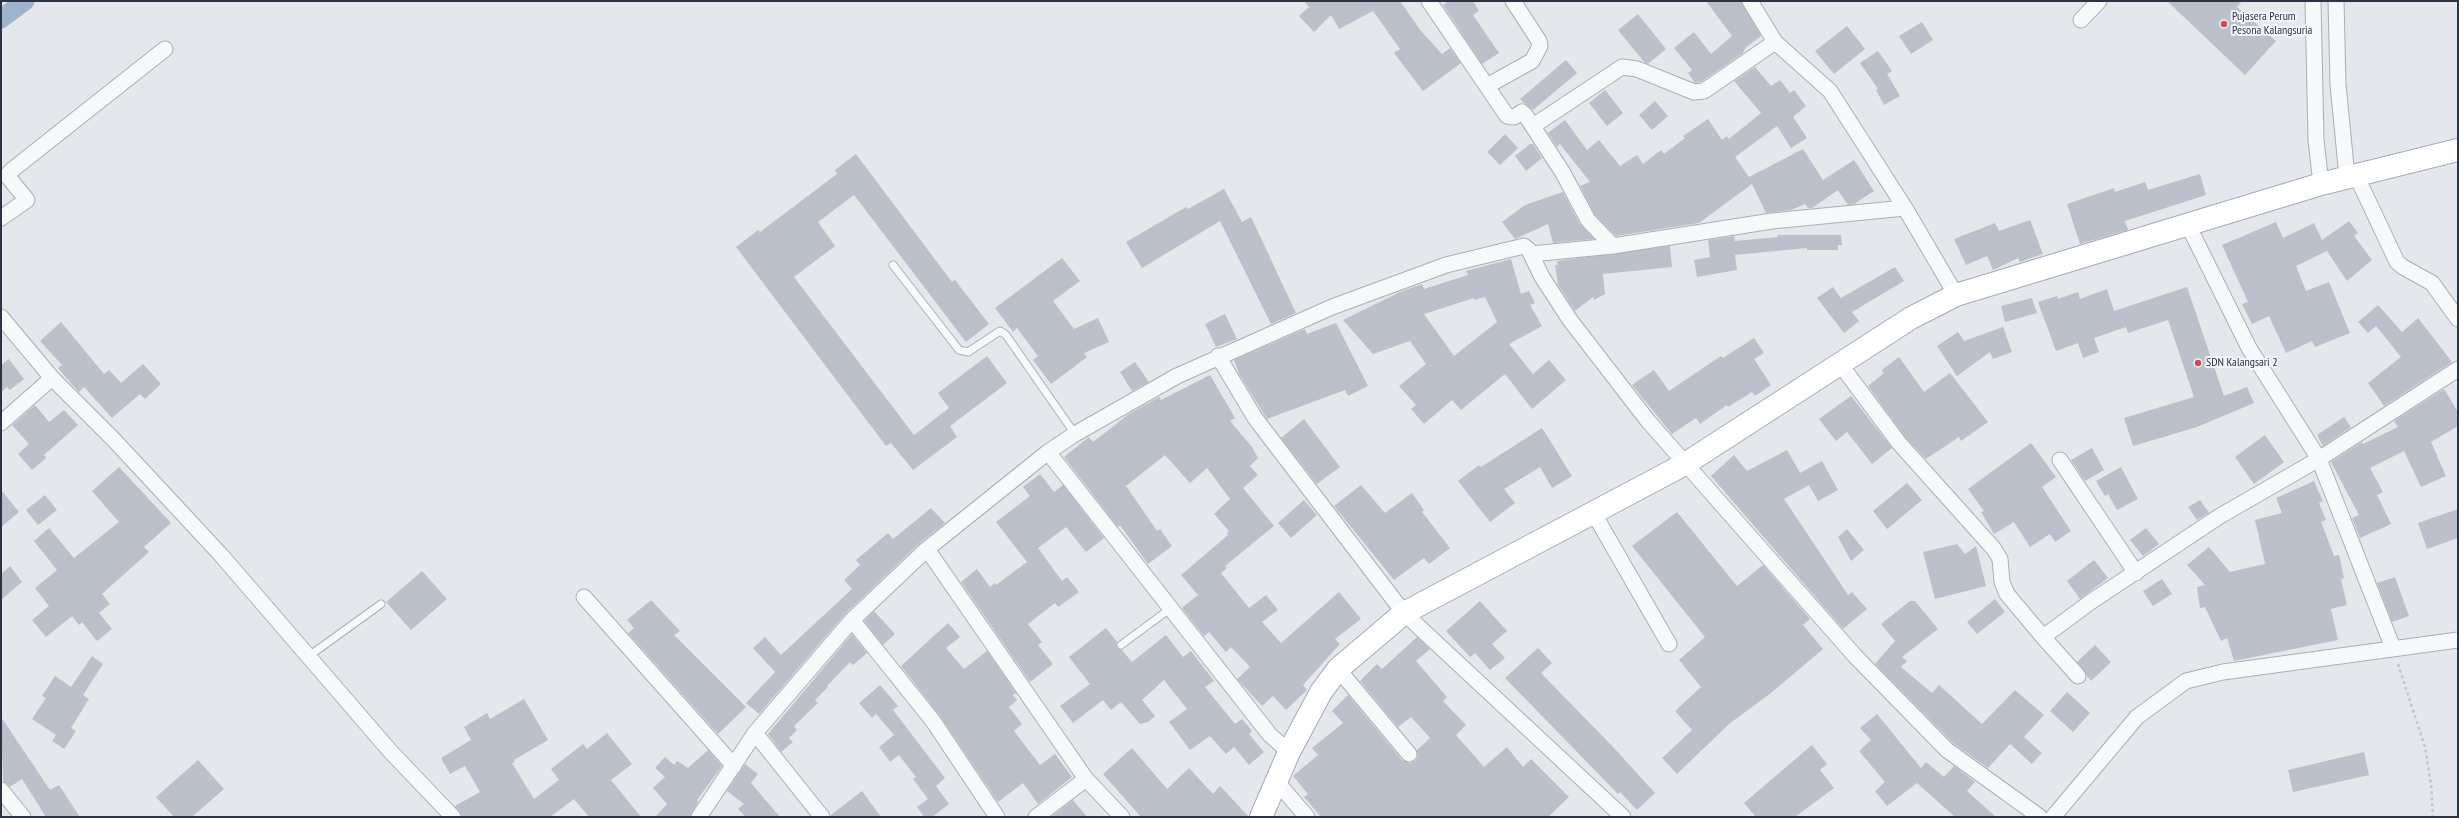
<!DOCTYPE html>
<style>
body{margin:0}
#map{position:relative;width:2459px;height:818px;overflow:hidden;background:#e4e7ec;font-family:"PT Sans Narrow",sans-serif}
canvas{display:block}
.frame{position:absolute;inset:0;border:2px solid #2b3445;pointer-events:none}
</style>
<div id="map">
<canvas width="2459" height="818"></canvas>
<div class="frame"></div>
</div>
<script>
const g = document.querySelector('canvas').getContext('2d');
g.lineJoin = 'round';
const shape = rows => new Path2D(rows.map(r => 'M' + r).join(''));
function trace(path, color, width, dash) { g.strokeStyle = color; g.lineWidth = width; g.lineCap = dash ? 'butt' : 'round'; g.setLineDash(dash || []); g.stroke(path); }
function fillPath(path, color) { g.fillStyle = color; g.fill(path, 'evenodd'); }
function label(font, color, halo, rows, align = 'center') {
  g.font = font + ' "PT Sans Narrow",sans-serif'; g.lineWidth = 4; g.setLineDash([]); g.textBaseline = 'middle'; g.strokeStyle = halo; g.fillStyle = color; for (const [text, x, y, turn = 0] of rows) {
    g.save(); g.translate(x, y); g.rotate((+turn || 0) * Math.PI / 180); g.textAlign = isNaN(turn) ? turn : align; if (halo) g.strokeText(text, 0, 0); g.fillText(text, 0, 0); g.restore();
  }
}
trace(shape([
 [1,19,25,1]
]), '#9fb4cc', 19);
fillPath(shape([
 [1304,1,1400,1,1421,31,1442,54,1450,48,1461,63,1423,91,1394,53,1400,49,1373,11,1339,29,1331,15,1314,32,1299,16,1309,7],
 [1449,1,1473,1,1479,11,1473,15,1499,53,1482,64,1443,5],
 [1706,1,1741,1,1761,36,1745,48,1743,53,1701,82,1695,83,1688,73,1692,70,1674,48,1694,32,1711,54,1732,36],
 [2167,1,2242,1,2237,7,2276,41,2245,75],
 [1638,14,1666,49,1648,64,1644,62,1618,30],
 [1922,22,1933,40,1911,54,1899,36],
 [1847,26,1865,49,1834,74,1815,51],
 [1878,51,1892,71,1887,74,1900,96,1884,105,1876,90,1878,89,1860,63],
 [1566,60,1577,73,1533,110,1524,103,1520,99],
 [1755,67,1771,86,1780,80,1790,93,1794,90,1806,106,1793,117,1807,138,1791,148,1777,126,1735,157,1749,177,1803,149,1823,180,1854,160,1874,191,1854,204,1848,205,1838,190,1812,208,1808,208,1805,204,1791,210,1766,213,1752,184,1699,223,1616,236,1595,215,1580,186,1590,182,1560,144,1557,147,1548,133,1565,120,1587,150,1599,140,1620,166,1637,155,1643,164,1661,150,1664,154,1685,138,1683,136,1708,119,1722,140,1727,136,1729,139,1761,113,1734,81],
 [1605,90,1623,113,1607,126,1589,103],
 [1655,101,1668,116,1652,130,1639,115],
 [1505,134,1518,148,1500,165,1487,152],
 [1530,144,1533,144,1542,158,1526,171,1515,156],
 [856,154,952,282,955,280,989,324,966,342,854,195,818,222,835,246,794,277,914,435,949,408,938,393,987,356,1007,383,950,426,957,437,913,470,891,443,886,446,736,247,758,230,760,232,837,174,835,170],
 [2200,174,2206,195,2125,221,2128,230,2080,244,2067,204,2114,188,2115,192,2145,182,2148,190],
 [1224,189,1242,222,1251,217,1296,313,1271,324,1220,221,1142,268,1126,242,1186,207,1188,209],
 [1563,192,1580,224,1594,239,1553,243,1548,224,1515,239,1502,222,1525,205],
 [2030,220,2043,254,2020,262,2018,258,1993,270,1987,256,1966,265,1954,239,1995,223,1999,231],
 [2349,221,2358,233,2354,236,2372,260,2347,281,2327,251,2296,266,2306,291,2329,282,2350,333,2315,347,2312,341,2286,353,2269,316,2252,324,2242,304,2248,302,2222,245,2276,222,2283,238,2314,223,2322,240],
 [1777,235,1841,235,1842,245,1838,245,1838,250,1807,250,1807,248,1735,255,1737,270,1697,277,1694,260,1710,257,1708,240,1734,236,1735,241,1778,237],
 [1670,246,1672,267,1603,274,1605,294,1594,300,1593,297,1575,311,1558,285,1555,265,1558,265,1557,261],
 [1062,258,1080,281,1053,301,1074,329,1098,318,1109,342,1084,353,1087,357,1051,384,1033,360,1038,356,1017,328,1013,332,995,308],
 [1511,259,1521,294,1529,291,1535,303,1530,305,1542,326,1509,344,1533,374,1549,360,1566,380,1532,409,1505,374,1461,410,1452,400,1424,424,1411,409,1416,405,1399,386,1426,364,1410,341,1373,354,1343,320,1400,292,1422,284,1424,289,1468,275,1466,271],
 [1485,297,1497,322,1454,356,1424,314,1474,298,1474,300],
 [1895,267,1904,281,1852,312,1859,321,1844,333,1817,298,1833,287,1841,298],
 [2187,287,2224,396,2247,387,2254,403,2197,427,2133,446,2124,418,2194,397,2168,320,2128,333,2126,327,2094,338,2099,352,2083,358,2078,343,2056,351,2038,302,2057,296,2058,299,2078,292,2080,299,2107,289,2114,311],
 [2032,298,2037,313,2005,322,2001,306],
 [2378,305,2402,332,2418,318,2452,362,2384,406,2368,383,2401,357,2376,326,2368,333,2358,322],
 [1225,314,1237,339,1216,347,1205,324],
 [61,322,104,374,109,370,121,383,143,364,161,384,145,399,140,394,112,418,84,387,79,392,76,389,58,368,62,365,40,341],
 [1336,323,1368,386,1348,396,1345,390,1267,419,1239,374,1234,360,1305,329,1307,334],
 [2003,327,2012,352,1993,359,1990,352,1957,376,1937,346,1958,332,1964,341],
 [1754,338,1764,353,1754,359,1771,385,1755,396,1752,392,1728,407,1727,405,1700,424,1696,418,1672,434,1632,385,1654,370,1669,391,1721,356,1723,358],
 [1899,357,1924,392,1950,373,1988,422,1961,441,1959,437,1926,459,1905,437,1868,386,1884,373,1882,370],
 [9,359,24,379,10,390,7,387,1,392,1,365],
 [1135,362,1149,382,1132,391,1120,372],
 [1210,375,1235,418,1230,421,1252,447,1258,458,1250,466,1258,475,1243,488,1274,526,1225,566,1227,568,1221,573,1249,608,1266,595,1278,610,1262,622,1281,643,1339,592,1361,619,1335,639,1340,644,1303,685,1307,690,1286,710,1273,696,1262,706,1237,679,1250,667,1231,647,1226,652,1209,632,1204,636,1182,608,1198,595,1181,575,1228,535,1227,533,1229,531,1214,514,1230,499,1207,468,1190,483,1165,455,1126,486,1157,531,1160,529,1172,546,1148,564,1120,525,1118,527,1064,457,1089,437,1093,442,1129,414,1159,397,1161,400],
 [2444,389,2458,412,2458,426,2431,442,2446,476,2421,487,2404,451,2370,468,2383,492,2377,495,2391,524,2360,538,2352,518,2359,515,2331,462,2362,442,2363,444,2398,427,2394,421],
 [1851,396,1892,448,1872,464,1847,432,1836,441,1819,419],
 [35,405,49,422,64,410,78,425,44,455,46,458,32,470,18,454,29,444,12,425],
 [2344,417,2351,427,2323,446,2317,435],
 [1304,419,1340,467,1317,484,1281,438],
 [1542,428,1572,476,1552,488,1540,467,1504,489,1515,503,1490,522,1458,481,1479,465,1481,467],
 [2265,435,2284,462,2254,484,2235,457],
 [2031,443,2056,477,2042,487,2071,531,2055,542,2050,534,2030,547,2014,522,1994,534,1981,512,1984,511,1968,489],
 [2092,448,2104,470,2085,481,2071,460],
 [1787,450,1800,473,1822,461,1838,490,1818,501,1809,485,1784,499,1848,595,1852,592,1867,609,1843,629,1711,476,1734,455,1747,471],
 [119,467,171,523,144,547,149,552,102,594,110,604,99,613,112,629,97,641,82,622,79,625,72,616,46,637,32,620,49,606,35,588,57,570,34,541,49,528,74,558,119,522,92,491],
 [2121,467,2138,499,2117,510,2108,494,2105,496,2096,481],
 [1040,474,1054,492,1063,485,1104,538,1086,552,1066,527,1038,548,1062,581,1067,577,1079,592,1058,607,1055,603,1028,624,1042,642,1038,645,1053,664,1030,682,961,582,977,569,990,587,995,583,996,585,1027,562,996,522,1030,496,1023,487],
 [2314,481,2323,501,2319,503,2326,520,2321,522,2334,556,2339,555,2344,578,2341,579,2347,605,2331,609,2338,640,2234,661,2227,638,2221,641,2205,607,2200,608,2197,587,2205,585,2187,565,2209,547,2230,572,2265,564,2255,520,2282,513,2276,498],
 [1907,483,1922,500,1887,529,1873,511],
 [1361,485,1385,513,1412,493,1424,510,1422,512,1450,548,1429,564,1424,558,1394,580,1334,506],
 [1,490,19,512,1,527],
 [45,495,57,510,38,525,26,510],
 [1304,500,1317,515,1291,538,1278,523],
 [2200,500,2209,513,2197,520,2188,507],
 [931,508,945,523,921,542,846,613,759,714,746,703,775,672,753,648,765,637,781,655,852,589,844,580,860,565,856,560,888,533,893,539],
 [2458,509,2458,538,2427,549,2418,523],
 [1677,512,1737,586,1763,565,1810,619,1803,625,1823,649,1771,693,1729,724,1677,774,1662,758,1692,730,1675,711,1701,687,1679,660,1705,637,1632,546],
 [2146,528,2159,544,2143,556,2130,540],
 [1847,529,1864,550,1851,561,1838,537],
 [1957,544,1965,554,1976,546,1986,586,1935,599,1923,552],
 [2094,560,2108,578,2080,599,2067,581],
 [10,566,22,582,1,600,1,574],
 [422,571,447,599,411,630,386,602],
 [2395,577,2409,616,2392,622,2377,583],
 [2162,579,2172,594,2153,606,2143,591],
 [1995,599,2005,612,1977,634,1967,622],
 [651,600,680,631,674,635,746,707,718,734,628,633,634,628,627,620],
 [1480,601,1507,631,1492,644,1505,658,1490,670,1475,653,1470,657,1446,631],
 [1910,601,1915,601,1938,629,1902,657,1907,661,1901,667,1932,693,1939,685,1982,724,2015,690,2044,715,2024,737,2042,753,2032,764,2010,744,1988,768,1953,743,1875,664,1895,641,1881,624],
 [874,611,895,634,883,645,864,621],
 [948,623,960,637,946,648,964,669,987,651,1016,693,1013,695,1017,700,1009,707,1022,724,1014,731,1040,765,1055,754,1072,777,1038,804,1023,783,998,802,940,716,901,666],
 [1106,628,1117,642,1117,648,1122,650,1132,662,1166,635,1183,657,1191,651,1214,681,1205,687,1235,724,1242,719,1252,731,1249,734,1264,752,1249,765,1234,747,1226,754,1210,736,1190,750,1169,722,1187,709,1164,680,1142,700,1155,716,1148,722,1140,724,1121,702,1111,710,1103,700,1073,723,1060,706,1090,684,1069,657],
 [852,634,867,653,853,665,850,662,827,686,828,687,815,700,818,703,794,726,797,730,789,738,793,742,781,752,768,734],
 [1417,637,1430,649,1416,661,1447,697,1443,701,1466,725,1456,735,1484,767,1507,747,1523,767,1531,759,1569,797,1548,817,1321,817,1304,797,1308,794,1293,776,1318,755,1312,748,1343,723,1332,711,1348,695,1402,760,1410,763,1415,761,1418,757,1417,750,1430,738,1411,717,1398,727,1360,681,1377,664,1382,669],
 [2095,645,2111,662,2091,681,2077,662],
 [1538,648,1552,663,1541,673,1613,747,1655,793,1637,810,1620,792,1618,794,1505,678],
 [92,656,103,664,83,695,89,699,71,728,76,731,64,749,52,741,56,735,32,719,46,698,42,696,55,676,71,687],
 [880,685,898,706,893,710,945,778,936,786,949,804,932,817,924,817,917,807,928,799,913,779,916,777,899,755,890,762,879,747,894,735,876,714,872,718,859,703],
 [2067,692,2090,713,2073,732,2050,711],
 [524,699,548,740,514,760,515,762,512,763,534,799,559,780,551,769,583,744,587,749,607,733,632,764,611,780,641,817,589,817,574,799,550,817,462,817,455,806,480,792,465,766,450,774,441,758,471,740,464,727,487,713,490,719],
 [1877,714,1921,768,1926,762,1944,777,1954,766,1975,782,1967,791,1996,817,1955,817,1917,783,1887,806,1875,791,1885,782,1859,751,1871,740,1860,728],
 [1,717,50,790,59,785,80,817,46,817,22,779,10,787,3,781],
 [1812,745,1827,764,1820,770,1834,788,1795,817,1756,817,1744,803],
 [1132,748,1167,789,1189,768,1213,794,1220,786,1249,817,1141,817,1103,774],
 [708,750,722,766,697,800,698,802,690,817,655,817,667,804,653,788,665,777,655,768,665,757,674,765,677,761,688,768],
 [2364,752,2369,775,2293,792,2288,770],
 [198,760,224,789,192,817,174,817,156,797],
 [745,764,758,774,751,783,780,817,746,817,738,809,744,804,727,791],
 [862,791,881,817,831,817,831,815],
 [1073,800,1087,817,1051,817]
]), '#bbc0ca');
const service = shape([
 [893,265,959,350,968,352,1000,331,1006,335,1075,434],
 [1121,645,1171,608],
 [309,656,381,604]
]);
const minor = shape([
 [1429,1,1507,116,1514,117,1522,112,1526,116,1563,173,1588,220,1613,246],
 [1750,1,1775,42,1830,91,1905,208,1956,295],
 [2313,1,2316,140,2321,184],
 [2336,1,2338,84,2347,177],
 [2081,20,2099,1],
 [1487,86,1532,61,1540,46,1539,41,1513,1],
 [1533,126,1622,67,1637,69,1694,92,1704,91,1775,42],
 [2356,175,2397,262,2403,267,2432,283,2458,319],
 [1,218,27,200,9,178,8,174,12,170,165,49],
 [2188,225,2249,348,2319,459,2393,648],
 [1531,254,1613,246,1772,221,1905,208],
 [1,317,52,378,114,440,221,555,390,751,453,817],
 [1218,356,1255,418,1404,613,1623,817],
 [1840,364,1899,443,1994,549,2000,559,2002,582,2007,594,2043,637,2092,601,2220,516,2319,459,2458,369],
 [1,423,52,378],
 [1048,452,1270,735,1289,752],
 [2060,460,2136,573],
 [1593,512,1669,644],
 [927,549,1086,779,1122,817],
 [584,597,734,766],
 [852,620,933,721,997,817],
 [2043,637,2078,676],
 [1338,669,1409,754],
 [755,733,822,817],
 [1277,782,1307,817],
 [1,790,23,817],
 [699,817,755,733,852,620,927,549,1048,452,1075,434,1177,376,1332,307,1446,265,1524,246,1529,250,1542,277,1570,320,1648,421,1855,656,1947,750,2040,817],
 [1036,817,1086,779],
 [2053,817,2137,717,2186,681,2223,672,2458,640]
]);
const primary = shape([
 [1261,817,1289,752,1321,692,1338,669,1404,613,1685,464,1911,318,1956,295,2321,184,2458,150]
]);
trace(service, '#a9aeb7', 9);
trace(minor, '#a9aeb7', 17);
trace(primary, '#a3abb8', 24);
trace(shape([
 [2398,664,2425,747,2431,784,2433,817]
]), '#c2c5cb', 2.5, [3, 3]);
trace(service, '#f7f8fa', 7);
trace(minor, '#f7f8fa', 15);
trace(primary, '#fff', 22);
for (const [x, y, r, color] of [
 [2224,24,4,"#d1495b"],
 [2198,363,4,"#d1495b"]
]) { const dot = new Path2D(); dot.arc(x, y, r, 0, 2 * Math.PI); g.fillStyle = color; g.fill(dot); trace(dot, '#f4f6f9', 1.5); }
label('12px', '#2b3445', '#f4f6f9', [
 ["Pujasera Perum",2232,17],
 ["Pesona Kalangsuria",2232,31],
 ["SDN Kalangsari 2",2206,363]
], 'left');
</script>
